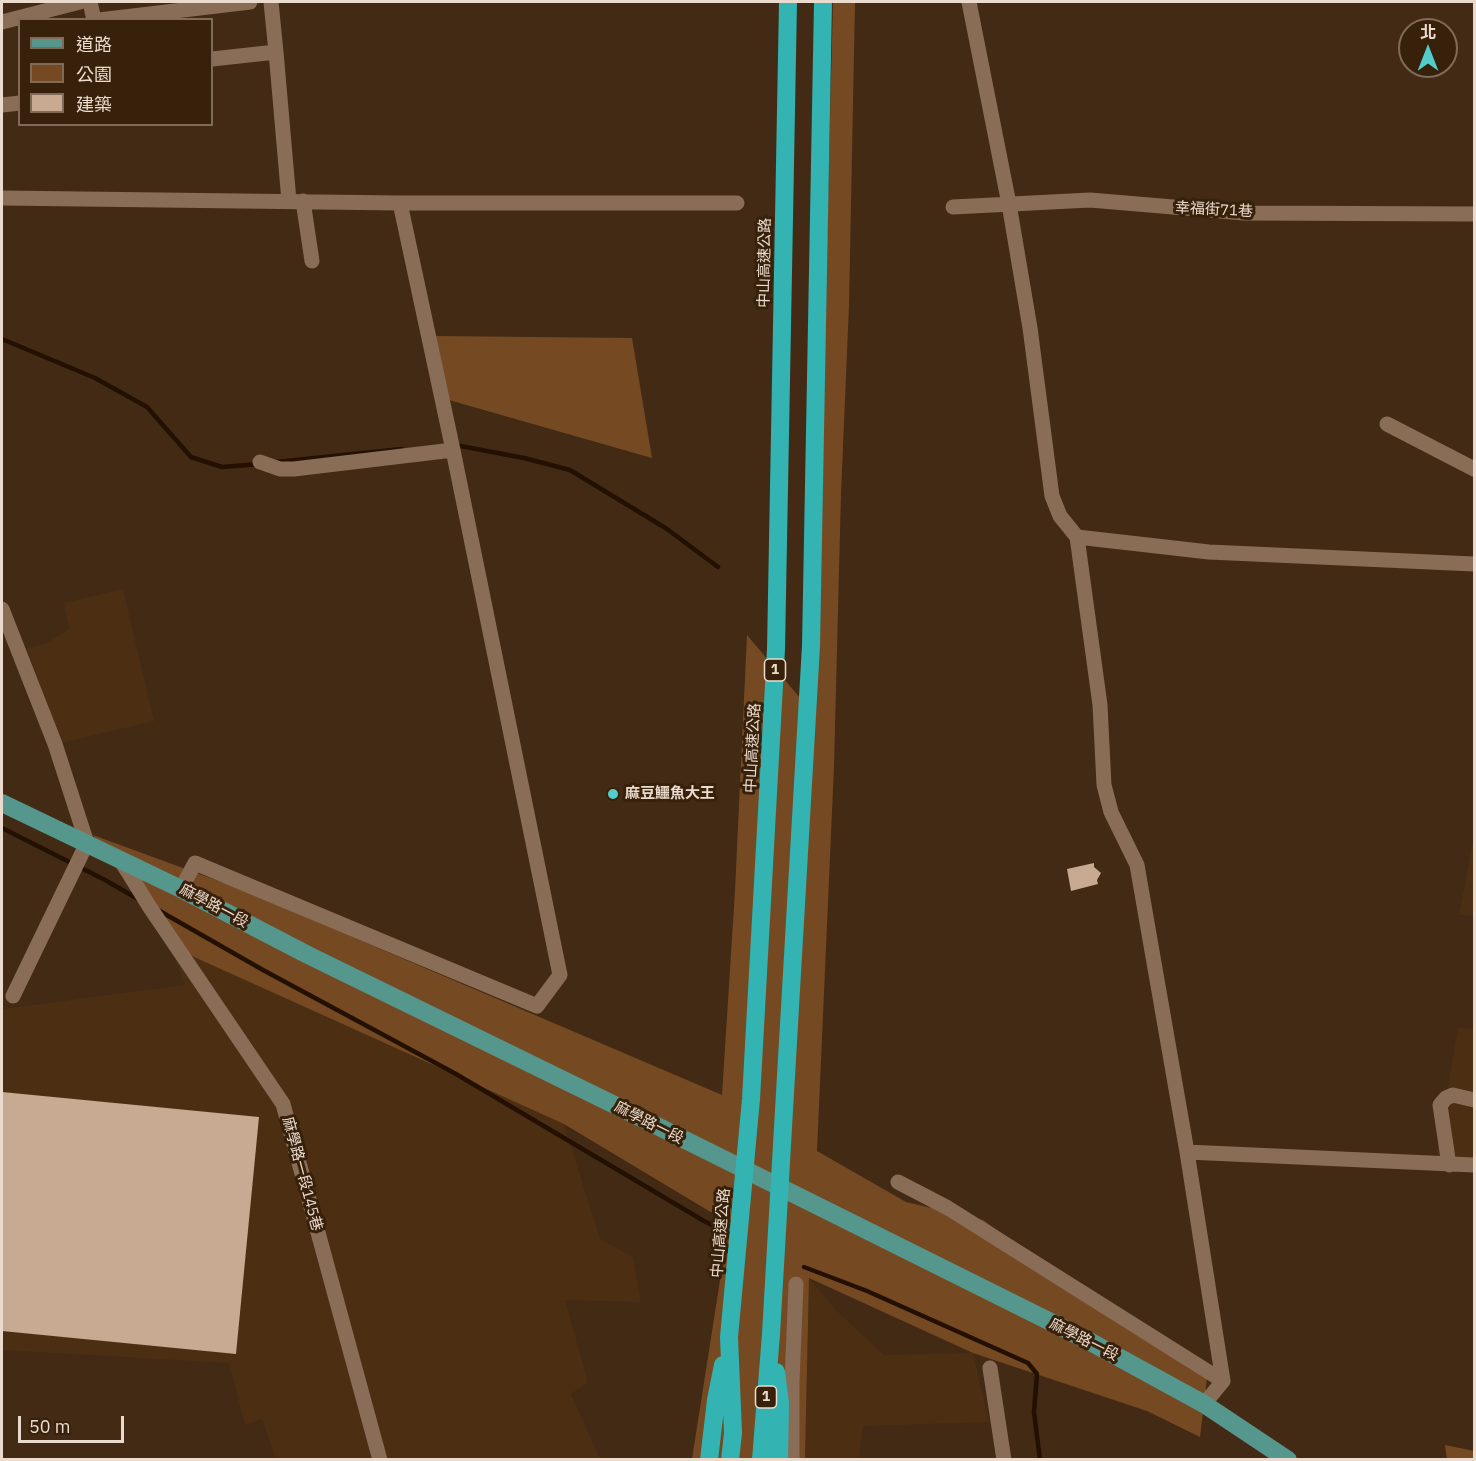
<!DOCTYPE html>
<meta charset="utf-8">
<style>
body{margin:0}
#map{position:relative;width:1476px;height:1461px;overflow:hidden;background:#432a15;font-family:"IBM Plex Sans","Noto Sans TC",sans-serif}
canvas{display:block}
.frame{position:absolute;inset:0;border:3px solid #ebdbce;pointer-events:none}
.legend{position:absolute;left:18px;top:18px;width:195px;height:108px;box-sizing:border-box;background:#38210b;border:2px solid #806b59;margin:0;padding:8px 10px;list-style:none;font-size:18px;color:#ebdbce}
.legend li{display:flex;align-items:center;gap:12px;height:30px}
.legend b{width:30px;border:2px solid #806b59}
.north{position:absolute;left:1398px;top:18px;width:60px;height:60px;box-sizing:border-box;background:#38210b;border:2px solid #806b59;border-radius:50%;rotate:0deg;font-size:16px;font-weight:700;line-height:24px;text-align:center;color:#ebdbce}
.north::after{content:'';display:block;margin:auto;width:21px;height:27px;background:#53cdcb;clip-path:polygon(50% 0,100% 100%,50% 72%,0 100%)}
.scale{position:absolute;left:18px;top:1416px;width:106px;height:27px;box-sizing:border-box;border:3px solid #ebdbce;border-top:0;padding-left:8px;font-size:18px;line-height:21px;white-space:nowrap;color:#ebdbce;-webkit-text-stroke:4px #38210b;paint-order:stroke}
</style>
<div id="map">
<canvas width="1476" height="1461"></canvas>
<div class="frame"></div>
<ul class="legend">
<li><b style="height:8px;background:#55978d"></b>道路</li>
<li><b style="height:16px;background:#754a23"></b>公園</li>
<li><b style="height:16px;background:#c8a991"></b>建築</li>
</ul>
<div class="north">北</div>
<div class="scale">50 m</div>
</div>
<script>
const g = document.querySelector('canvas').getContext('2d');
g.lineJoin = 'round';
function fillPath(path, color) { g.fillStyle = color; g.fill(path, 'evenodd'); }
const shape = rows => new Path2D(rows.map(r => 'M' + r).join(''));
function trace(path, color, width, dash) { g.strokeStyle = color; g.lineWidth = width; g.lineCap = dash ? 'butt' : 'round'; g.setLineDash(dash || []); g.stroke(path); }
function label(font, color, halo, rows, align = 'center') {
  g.font = font + ' "IBM Plex Sans","Noto Sans TC",sans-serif'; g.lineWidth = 6; g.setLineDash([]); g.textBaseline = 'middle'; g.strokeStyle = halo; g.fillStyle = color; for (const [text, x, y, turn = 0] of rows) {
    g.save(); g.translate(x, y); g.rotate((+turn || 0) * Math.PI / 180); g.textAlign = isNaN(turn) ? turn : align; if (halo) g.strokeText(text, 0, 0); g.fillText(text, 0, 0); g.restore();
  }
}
fillPath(shape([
 [123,589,154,721,61,743,27,648,48,643,69,629,64,603],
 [1474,836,1474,916,1459,915],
 [172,947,564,1124,600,1239,633,1257,641,1302,565,1300,588,1382,571,1394,600,1459,276,1459,262,1419,245,1425,229,1363,2,1350,2,1009,185,985],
 [1458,1027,1474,1029,1474,1165,1435,1165],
 [809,1278,837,1311,884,1355,973,1353,989,1422,863,1426,859,1459,805,1460]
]), '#4c2e13');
fillPath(shape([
 [833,2,855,2,849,305,841,493,834,766,817,1151,906,1202,983,1220,1207,1378,1200,1437,1147,1411,973,1353,809,1278,805,1459,692,1459,729,1223,564,1124,172,947,93,835,240,889,722,1095,735,891,747,635,811,711,821,472],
 [433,336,632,338,652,458,449,400],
 [1445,1445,1474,1451,1474,1459,1447,1459]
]), '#754a23');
trace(shape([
 [2,339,95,378,147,407,191,457,222,467,259,464],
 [455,445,524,458,570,470,667,529,718,567],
 [276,462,402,449],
 [2,828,105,880,138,899],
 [158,910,263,970,456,1074,704,1221,718,1228],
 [804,1267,867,1291,1028,1363,1037,1374,1034,1412,1040,1460]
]), '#231001', 4.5);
fillPath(shape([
 [1094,863,1094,867,1101,873,1097,880,1098,884,1071,891,1067,869],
 [2,1092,259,1117,236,1354,2,1331]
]), '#c8a991');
trace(shape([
 [90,2,94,20],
 [271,2,276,52],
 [969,2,1009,204,1030,328,1052,496,1060,516,1077,537],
 [99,20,250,2],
 [2,22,80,2],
 [212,59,276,52,289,201],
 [2,105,20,103],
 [2,198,400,203,737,203],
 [303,201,312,261],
 [953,207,1090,200,1244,213,1474,214],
 [1387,424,1474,469],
 [260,462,280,469,294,469,453,450],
 [2,609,55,744,87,843,13,996],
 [120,859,149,906,283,1104,380,1460],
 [181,889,195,863,537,1006,560,975,453,450,400,203],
 [1187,1152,1474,1165],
 [1449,1165,1440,1105,1446,1098,1453,1095,1474,1100],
 [898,1182,948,1208,1223,1381],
 [990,1368,1004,1460],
 [1204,1404,1223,1381,1187,1152,1137,865,1111,812,1104,785,1100,705,1077,537,1209,552,1474,564],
 [792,1460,792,1382,796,1284]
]), '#896d56', 15);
trace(shape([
 [2,803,181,889,308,955,631,1113,1087,1340,1204,1404,1288,1460]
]), '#55978d', 18);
trace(shape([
 [776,1372,780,1403,779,1460],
 [709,1460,716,1400,723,1365],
 [730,1460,733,1433,729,1337,751,1099,776,649,788,2],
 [761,1460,771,1334,811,646,823,2]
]), '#33b3b2', 18);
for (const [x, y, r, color] of [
 [613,794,6,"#53cdcb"]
]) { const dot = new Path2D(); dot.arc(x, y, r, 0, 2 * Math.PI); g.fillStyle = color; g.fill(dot); trace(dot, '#38210b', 2); }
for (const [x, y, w] of [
 [775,670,21],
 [766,1397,21]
]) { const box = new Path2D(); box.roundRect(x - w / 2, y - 11, w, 22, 4.5); g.fillStyle = '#38210b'; g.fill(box); trace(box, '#ebdbce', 1.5); }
label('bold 14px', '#ebdbce', null, [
 ["1",775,670],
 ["1",766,1397]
]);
label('15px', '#ebdbce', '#38210b', [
 ["幸福街71巷",1214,210,3],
 ["中山高速公路",765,263,-89],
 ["中山高速公路",753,748,-87],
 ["麻學路一段",214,906,28],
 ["麻學路一段",649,1123,27],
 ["麻學路一段145巷",302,1174,75],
 ["中山高速公路",721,1233,-85],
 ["麻學路一段",1084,1340,27]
]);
label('bold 15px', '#ebdbce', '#38210b', [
 ["麻豆鱷魚大王",625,794]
], 'left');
</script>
